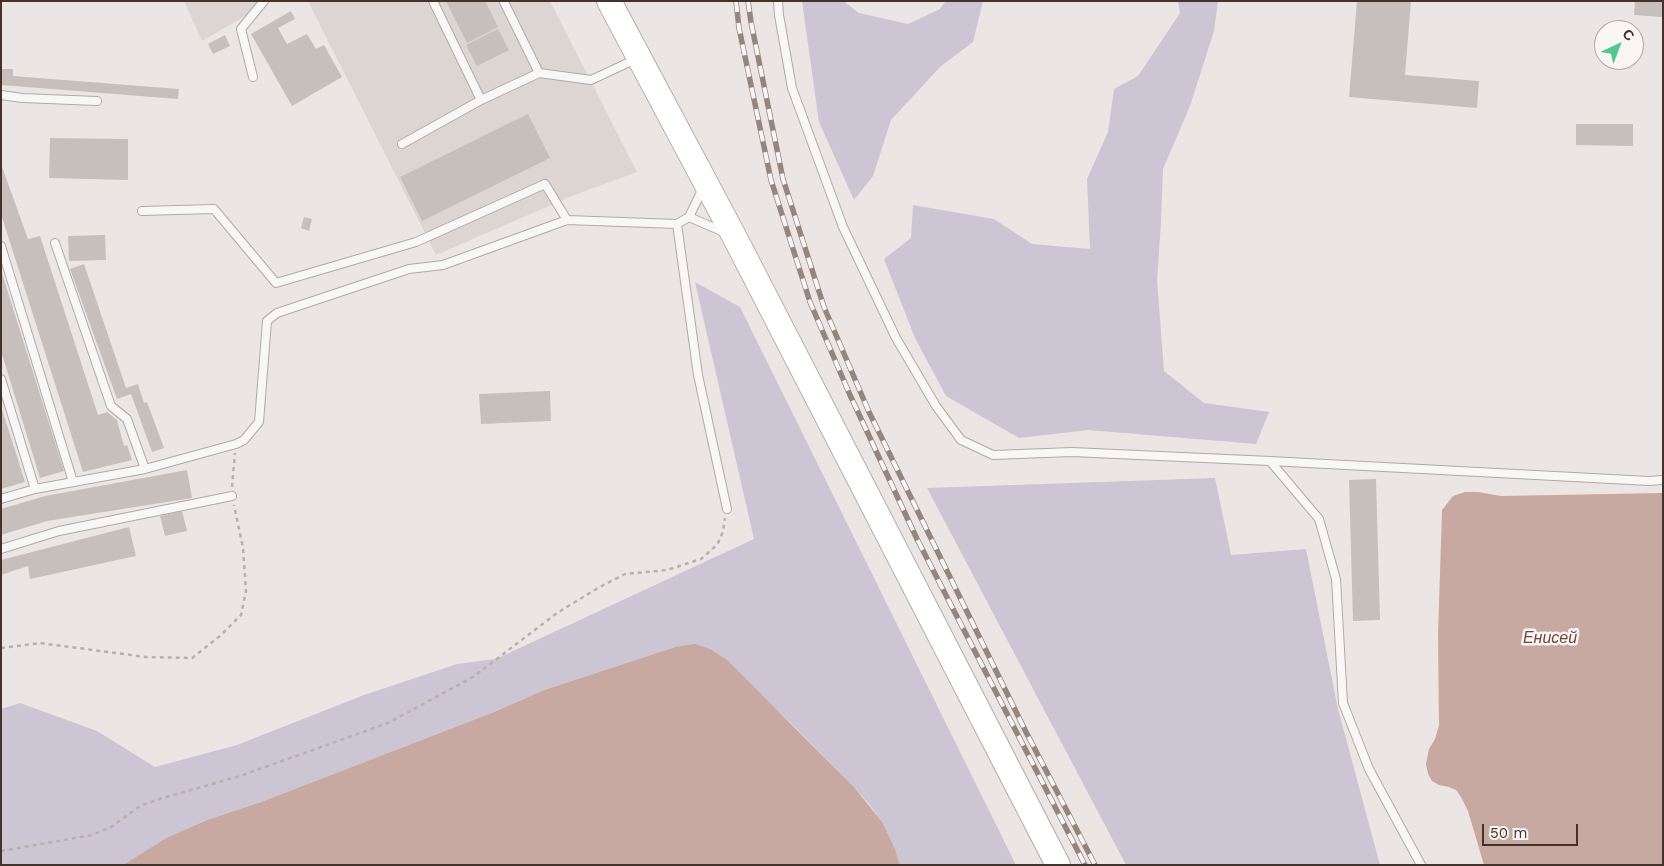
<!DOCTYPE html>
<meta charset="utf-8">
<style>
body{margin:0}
#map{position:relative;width:1664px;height:866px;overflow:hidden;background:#ebe6e4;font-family:"Work Sans",sans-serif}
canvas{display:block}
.frame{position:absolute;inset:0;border:2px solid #42332c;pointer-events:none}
.north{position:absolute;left:1594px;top:20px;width:50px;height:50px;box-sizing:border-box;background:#f8f5f4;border:1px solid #afa7a4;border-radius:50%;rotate:43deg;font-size:14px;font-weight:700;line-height:20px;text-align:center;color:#42332c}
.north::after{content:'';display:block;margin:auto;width:18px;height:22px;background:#52c790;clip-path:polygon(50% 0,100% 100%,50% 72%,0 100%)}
.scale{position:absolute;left:1482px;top:824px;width:96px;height:22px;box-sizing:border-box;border:2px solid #42332c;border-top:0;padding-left:6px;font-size:15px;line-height:18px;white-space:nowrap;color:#42332c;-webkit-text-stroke:4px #f8f5f4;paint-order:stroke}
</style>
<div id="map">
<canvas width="1664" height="866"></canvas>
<div class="frame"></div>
<div class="north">С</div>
<div class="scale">50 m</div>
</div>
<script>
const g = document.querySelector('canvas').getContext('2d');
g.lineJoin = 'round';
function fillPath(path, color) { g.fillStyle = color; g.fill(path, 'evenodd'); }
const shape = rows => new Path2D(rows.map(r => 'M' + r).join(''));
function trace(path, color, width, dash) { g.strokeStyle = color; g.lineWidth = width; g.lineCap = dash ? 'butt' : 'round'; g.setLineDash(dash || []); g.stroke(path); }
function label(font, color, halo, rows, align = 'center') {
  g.font = font + ' "Work Sans",sans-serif'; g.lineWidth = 5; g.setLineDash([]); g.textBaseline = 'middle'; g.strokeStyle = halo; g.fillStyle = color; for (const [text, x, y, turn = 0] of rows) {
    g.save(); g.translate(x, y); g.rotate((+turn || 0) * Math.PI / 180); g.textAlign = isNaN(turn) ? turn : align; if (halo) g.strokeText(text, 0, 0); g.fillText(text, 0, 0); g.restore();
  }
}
fillPath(shape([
 [184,1,271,1,202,41],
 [308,1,550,1,637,172,572,196,436,255]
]), '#ddd5d2');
fillPath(shape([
 [802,1,843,1,859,13,908,24,940,9,946,1,983,1,973,42,941,66,891,120,873,176,854,200,819,122],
 [1178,1,1218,1,1214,31,1190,106,1163,169,1161,222,1157,280,1164,371,1204,403,1269,412,1256,444,1088,430,1019,438,946,396,915,338,884,259,911,238,913,205,994,219,1032,244,1090,249,1087,179,1108,132,1114,89,1138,76,1180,13],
 [695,282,740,307,1016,865,900,865,895,849,883,823,869,804,854,787,793,725,758,692,675,647,544,690,494,712,261,802,207,820,166,838,123,865,1,865,1,709,20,703,97,731,155,767,237,745,364,695,457,664,496,659,754,539],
 [1215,478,1231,555,1306,549,1338,709,1380,865,1126,865,927,488]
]), '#ccc5d4');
fillPath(shape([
 [1465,492,1478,492,1501,496,1663,493,1663,865,1484,865,1468,811,1461,797,1456,790,1449,787,1439,785,1432,781,1428,774,1426,764,1429,749,1435,739,1439,725,1438,635,1442,510,1453,496],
 [695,644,710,649,727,660,854,787,883,823,895,849,900,865,123,865,166,838,207,820,261,802,494,712,544,690,675,647]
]), '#c8a9a1');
fillPath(shape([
 [446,1,485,1,498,27,467,43],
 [1357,1,1411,1,1405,75,1479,81,1477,108,1349,97],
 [1635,1,1663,1,1663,17,1634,15],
 [291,11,295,19,278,28,287,44,307,34,316,49,324,45,342,77,292,106,251,34],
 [498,29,509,50,477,66,466,45],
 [225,35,230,46,213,54,208,44],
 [1,69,13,69,13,76,179,89,178,99,1,85],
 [528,114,550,158,422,221,400,177],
 [1576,124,1633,124,1633,146,1576,145],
 [50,138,128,139,128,180,49,178],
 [1,164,28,239,40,236,98,415,107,412,117,420,124,446,127,445,132,460,83,472,1,214],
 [304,217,312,219,309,231,301,228],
 [105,235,106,260,69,261,68,236],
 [84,264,126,388,138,384,144,403,147,402,164,448,152,452,131,394,117,399,70,269],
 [1,270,64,471,40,478,1,351],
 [550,391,551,421,481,424,479,394],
 [1,406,25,482,1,489],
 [187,470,192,498,47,521,1,535,1,509,45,496],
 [1376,479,1380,620,1353,621,1349,480],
 [182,511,187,531,165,536,160,516],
 [129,527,136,556,30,579,28,566,1,575,1,560]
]), '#c7bfbb');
const lane = shape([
 [433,1,481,100],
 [778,1,779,15,792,88,843,227,896,338,936,406,961,440,993,455,1072,452,1270,461,1319,519,1336,579,1343,703,1369,769,1421,865],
 [504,2,539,73],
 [253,77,241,29,264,1],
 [1,95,22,98,97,101],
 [402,144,481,100,539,73,591,80,636,59],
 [142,211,214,209,276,283,416,242,545,184,567,220],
 [689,217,726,233],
 [677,224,698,375,727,509],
 [55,243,111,406,127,419,145,469,236,444,244,440,259,422,267,321,277,313,409,269,443,265,567,220,677,224,689,217,704,186],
 [1,246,73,482],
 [1,379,35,489],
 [1270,461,1649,481,1663,480],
 [1,499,35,489,145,469],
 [1,549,59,531,232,496]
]);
const primary = shape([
 [609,1,734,236,1058,865]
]);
trace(lane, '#b2a9a5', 10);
trace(primary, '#b6a9a4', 26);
trace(shape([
 [232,487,235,453],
 [1,648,40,643,146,657,192,658,220,636,241,615,246,591,243,548,234,505],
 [1,851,92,835,111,827,140,806,156,800,240,776,388,723,473,677,557,613,598,588,625,574,667,570,701,559,717,545,723,532,725,518]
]), '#b7b0ad', 2.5, [4, 4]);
trace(lane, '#f9f7f6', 8);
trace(primary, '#fff', 24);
const rail = shape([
 [736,1,739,28,771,180,810,302,850,395,917,539,1085,865],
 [748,1,751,22,783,179,824,307,869,412,1026,732,1095,865]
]);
trace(rail, '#94857e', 5.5);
trace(rail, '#f8f5f4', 4, [11]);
label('italic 16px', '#744639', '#f8f5f4', [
 ["Енисей",1550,638]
]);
</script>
